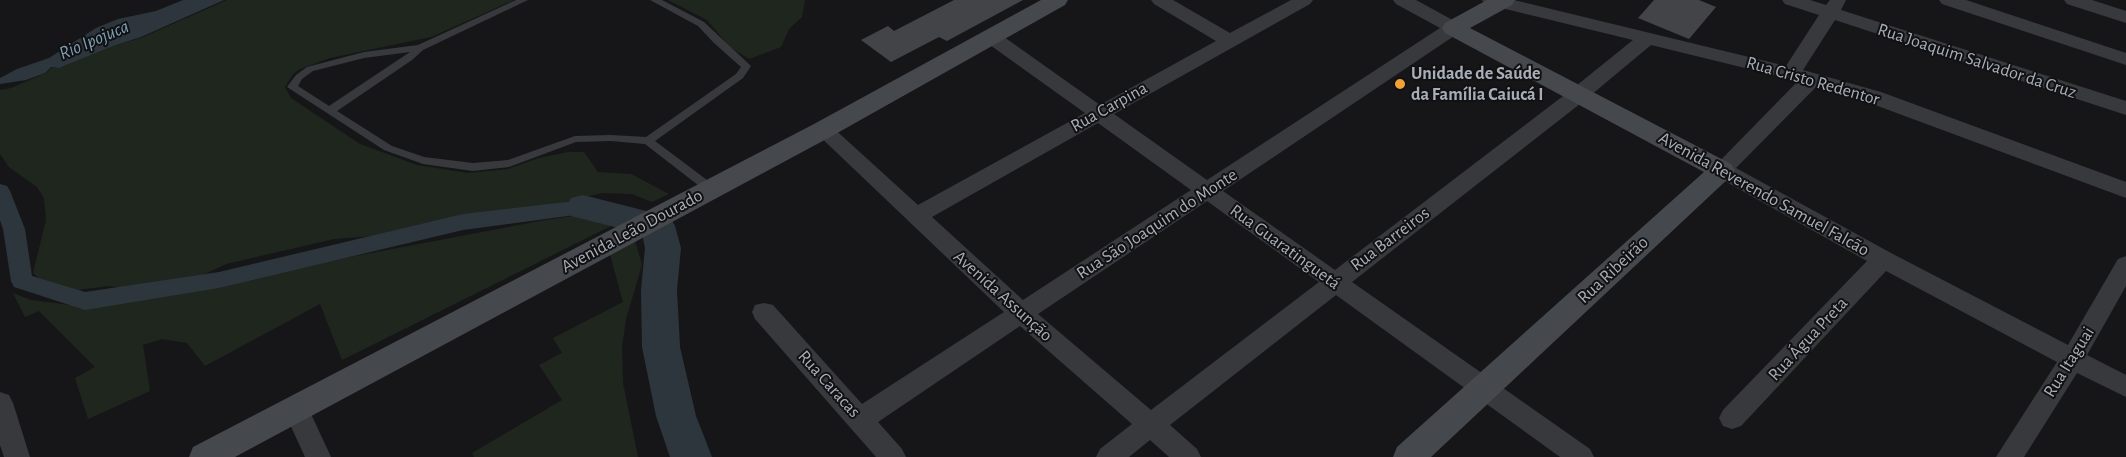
<!DOCTYPE html>
<meta charset="utf-8">
<style>
body{margin:0}
canvas{display:block;background:#161618}
</style>
<canvas width="2126" height="457"></canvas>
<script>
const g = document.querySelector('canvas').getContext('2d');
g.lineJoin = 'round';
function fillPath(path, color) { g.fillStyle = color; g.fill(path, 'evenodd'); }
const shape = rows => new Path2D(rows.map(r => 'M' + r).join(''));
function trace(path, color, width, dash) { g.strokeStyle = color; g.lineWidth = width; g.lineCap = dash ? 'butt' : 'round'; g.setLineDash(dash || []); g.stroke(path); }
function label(font, color, halo, rows, align = 'center') {
  g.font = font + ' "Alegreya Sans",sans-serif'; g.lineWidth = 4; g.setLineDash([]); g.textBaseline = 'middle'; g.strokeStyle = halo; g.fillStyle = color; for (const [text, x, y, turn = 0] of rows) {
    g.save(); g.translate(x, y); g.rotate((+turn || 0) * Math.PI / 180); g.textAlign = isNaN(turn) ? turn : align; if (halo) g.strokeText(text, 0, 0); g.fillText(text, 0, 0); g.restore();
  }
}
fillPath(shape([
 [227,0,514,0,431,37,330,58,300,69,293,74,285,87,291,98,360,144,417,165,468,173,508,169,539,158,568,152,584,152,598,172,631,174,669,194,652,202,632,194,602,193,515,214,477,217,435,227,387,235,334,239,226,264,196,278,132,289,109,286,69,291,46,284,33,273,46,220,44,198,37,187,9,167,0,154,0,90,11,88,46,73,51,68,59,68,113,46,141,38],
 [668,0,805,0,802,17,789,29,781,47,749,59,730,47,707,20],
 [580,215,613,225,342,360,320,304,205,366,187,343,162,339,143,345,150,391,88,419,75,378,95,367,39,311,25,317,13,293,31,300,86,307,209,289,319,263,540,221],
 [634,237,642,265,626,319,622,347,623,383,638,457,474,457,472,453,562,400,539,365,562,353,553,338,623,302,609,251]
]), '#1e261e');
fillPath(shape([
 [183,0,224,0,141,37,113,46,59,68,51,67,45,73,26,80,0,84,0,78,17,69,49,58,96,28,118,19,156,11]
]), '#2c363c');
fillPath(shape([
 [0,184,7,186,10,191,25,229,32,276,85,292,219,272,463,214,583,200,590,202,593,207,590,212,583,214,463,230,219,288,85,310,14,287,11,281,3,229,0,220,0,184]
]), '#2c363c');
fillPath(shape([
 [583,195,670,217,675,226,681,248,677,290,680,347,696,416,712,457,670,457,656,416,642,347,641,290,645,248,642,234,571,216,566,207,571,198,583,195]
]), '#2c363c');
fillPath(shape([
 [954,0,1023,0,947,41,939,37,891,62,861,40,888,26,894,31],
 [1654,0,1699,0,1716,7,1689,39,1638,18]
]), '#424448');
fillPath(shape([
 [516,0,528,0,423,50,412,60,337,111,392,146,424,157,473,163,508,160,575,136,611,135,646,137,736,74,741,67,714,43,698,26,650,0,662,0,704,22,751,66,743,78,655,141,715,186,716,189,715,192,707,192,645,144,611,141,576,142,509,167,473,171,423,164,384,150,287,87,296,75,307,67,364,52,418,45,516,0],
 [410,52,329,106,298,86,302,79,313,71,364,58,410,52]
]), '#37393d');
fillPath(shape([
 [1151,0,1173,0,1230,33,1291,0,1313,0,1310,4,1114,114,1207,180,1440,28,1396,4,1393,0,1416,0,1460,24,1462,28,1460,32,1223,191,1335,270,1571,90,1633,40,1485,4,1482,0,1514,0,1786,66,1819,15,1785,4,1782,0,1810,0,1826,5,1830,0,1846,0,1841,10,2126,101,2126,115,1835,20,1803,70,1881,92,2126,182,2126,198,1867,102,1816,87,1736,168,1891,253,2068,345,2118,259,2126,256,2126,286,2087,355,2126,375,2126,397,2077,373,2024,457,1996,457,2057,362,1886,271,1741,426,1732,429,1723,426,1719,418,1723,410,1867,261,1714,175,1711,170,1798,81,1651,45,1585,100,1352,282,1590,449,1594,457,1560,457,1336,295,1170,425,1197,449,1201,457,1169,457,1150,440,1129,457,1096,457,1100,449,1132,424,1020,326,878,422,902,449,906,457,876,457,755,319,752,312,755,305,764,303,773,305,862,404,1004,312,813,130,816,125,823,123,830,125,918,205,1085,113,983,40,981,36,983,32,990,30,997,32,1100,105,1216,41,1154,4,1151,0],
 [1098,123,1191,190,1023,300,932,217,1098,123],
 [1207,201,1319,282,1151,410,1038,314,1207,201],
 [1939,0,1966,0,2126,53,2126,65,1942,4,1939,0],
 [2064,0,2092,0,2126,11,2126,23,2067,4,2064,0],
 [0,392,9,395,13,403,30,457,4,457,0,445,0,392],
 [296,398,305,401,331,457,305,457,283,409,287,401,296,398]
]), '#37393d');
fillPath(shape([
 [1041,0,1068,0,1065,5,832,136,235,457,189,457,193,447,814,124,1041,0],
 [1487,0,1515,0,1512,5,1470,28,1731,164,1735,170,1731,176,1431,457,1393,457,1397,447,1704,172,1445,33,1442,28,1445,23,1487,0]
]), '#45484d');
for (const [x, y, r, color] of [
 [1400,84,6,"#f1a135"]
]) { const dot = new Path2D(); dot.arc(x, y, r, 0, 2 * Math.PI); g.fillStyle = color; g.fill(dot); trace(dot, '#111113', 2); }
label('18px', '#a8aeb8', '#111113', [
 ["Rua Joaquim Salvador da Cruz",1977,61,18],
 ["Rua Cristo Redentor",1813,81,16],
 ["Rua Carpina",1109,107,-29],
 ["Avenida Reverendo Samuel Falcão",1764,194,29],
 ["Rua São Joaquim do Monte",1157,224,-33],
 ["Avenida Leão Dourado",632,231,-28],
 ["Rua Barreiros",1390,239,-37],
 ["Rua Guaratinguetá",1285,247,36],
 ["Rua Ribeirão",1613,270,-43],
 ["Avenida Assunção",1003,296,42],
 ["Rua Água Preta",1808,339,-47],
 ["Rua Itaguai",2069,362,-58],
 ["Rua Caracas",829,384,48]
]);
label('bold 18px', '#a8aeb8', '#111113', [
 ["Unidade de Saúde",1411,74],
 ["da Família Caiucá I",1411,95]
], 'left');
label('italic 19px', '#7f9fb3', '#111113', [
 ["Rio Ipojuca",94,40,-23]
]);
</script>
